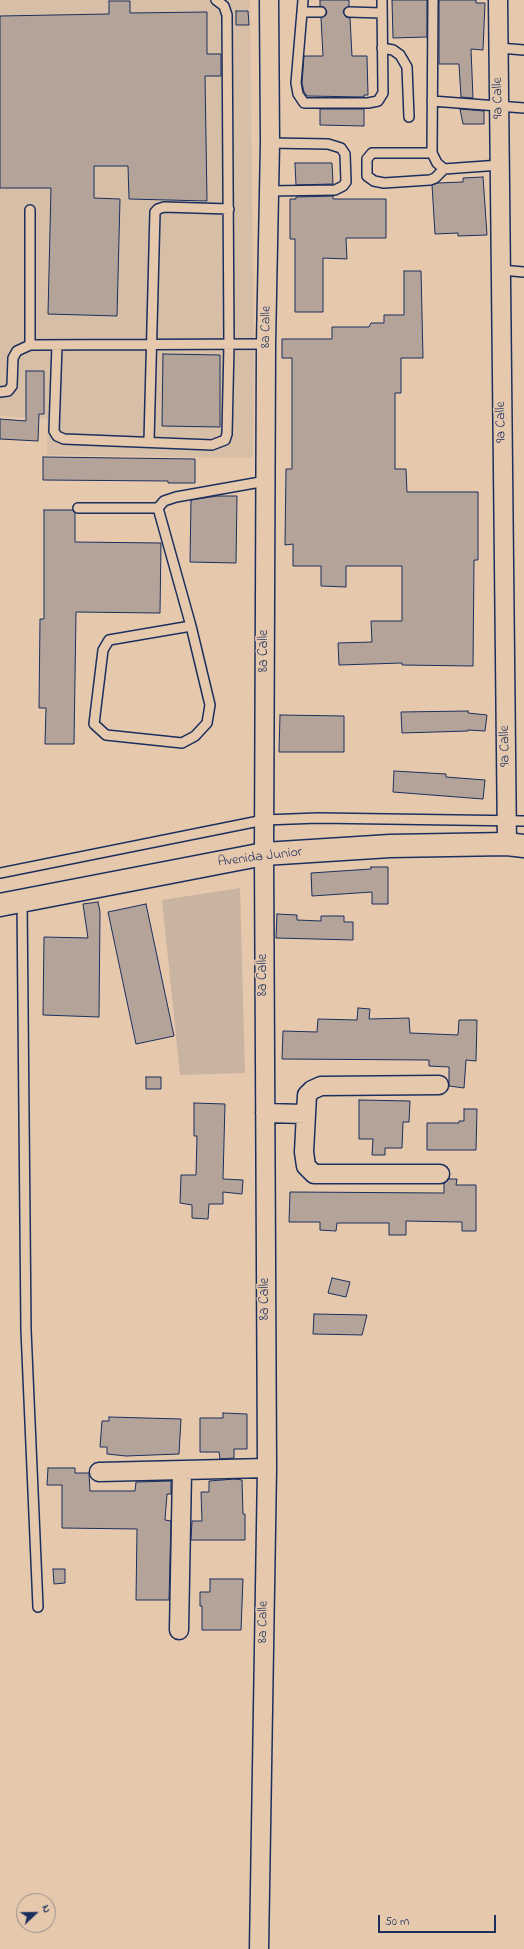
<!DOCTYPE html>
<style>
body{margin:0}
#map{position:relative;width:524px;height:1949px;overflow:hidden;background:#e6c9ad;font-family:"Indie Flower",sans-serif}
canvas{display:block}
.north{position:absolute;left:16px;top:1893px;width:40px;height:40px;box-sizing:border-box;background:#e6c9ad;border:1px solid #958b8d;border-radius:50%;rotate:68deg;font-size:11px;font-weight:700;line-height:16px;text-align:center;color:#1b2f5e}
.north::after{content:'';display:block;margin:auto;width:14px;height:18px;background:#1b2f5e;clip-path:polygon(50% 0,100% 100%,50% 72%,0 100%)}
.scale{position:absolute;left:378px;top:1915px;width:118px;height:18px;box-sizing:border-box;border:2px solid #1b2f5e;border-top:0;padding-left:5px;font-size:12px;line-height:14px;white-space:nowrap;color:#1b2f5e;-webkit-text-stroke:3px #e6c9ad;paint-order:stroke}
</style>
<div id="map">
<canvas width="524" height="1949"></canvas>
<div class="north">N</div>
<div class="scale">50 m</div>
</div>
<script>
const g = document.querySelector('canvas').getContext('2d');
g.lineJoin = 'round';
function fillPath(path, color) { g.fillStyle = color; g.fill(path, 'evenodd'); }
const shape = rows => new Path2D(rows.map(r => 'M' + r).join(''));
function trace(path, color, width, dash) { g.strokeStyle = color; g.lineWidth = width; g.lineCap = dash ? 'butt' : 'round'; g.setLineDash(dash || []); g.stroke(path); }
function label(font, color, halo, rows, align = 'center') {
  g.font = font + ' "Indie Flower",sans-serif'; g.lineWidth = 3; g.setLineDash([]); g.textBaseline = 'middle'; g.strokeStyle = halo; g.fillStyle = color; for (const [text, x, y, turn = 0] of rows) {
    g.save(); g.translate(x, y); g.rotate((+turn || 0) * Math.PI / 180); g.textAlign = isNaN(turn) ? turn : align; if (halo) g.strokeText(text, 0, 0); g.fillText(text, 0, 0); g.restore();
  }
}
fillPath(shape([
 [0,0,250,0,254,350,253,458,47,455,47,419,0,416]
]), '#d7bea7');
fillPath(shape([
 [240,888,245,1073,180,1075,162,900]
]), '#c9b3a1');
const building = shape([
 [320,0,349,0,349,6,344,9,343,12,346,17,350,18,352,56,367,56,368,95,364,95,364,97,307,96,304,92,302,83,304,56,323,56,321,18,326,15,327,12,324,7,320,6,320,0],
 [392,0,427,0,427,37,393,38,392,0],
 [439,0,476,0,476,3,485,3,483,50,471,49,473,98,461,97,459,64,439,64,439,0],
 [109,1,130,1,130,13,207,12,207,54,221,54,221,76,205,76,207,201,129,199,128,166,94,166,94,198,120,199,117,316,48,314,51,188,0,188,0,16,109,14,109,1],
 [236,11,248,11,249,25,236,25,236,11],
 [320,109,364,109,364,126,320,125,320,109],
 [460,109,484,111,484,124,463,124,460,109],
 [295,163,332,163,333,184,296,185,295,163],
 [483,177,487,235,458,236,458,233,435,234,432,185,438,183,463,182,463,178,483,177],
 [333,196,333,199,386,199,386,238,346,238,347,259,323,258,323,312,295,312,295,239,290,239,290,199,296,199,296,197,333,196],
 [404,271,421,271,423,358,401,358,401,393,395,393,395,469,406,469,407,492,478,492,478,560,474,560,473,666,402,665,402,663,339,665,338,643,372,642,371,621,402,621,402,566,346,566,346,587,321,586,321,566,293,566,293,544,285,545,286,469,292,469,292,358,282,358,282,339,332,339,332,327,369,327,371,323,384,323,384,315,404,315,404,271],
 [163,354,220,355,220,427,162,426,163,354],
 [26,371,44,371,44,414,39,414,38,441,0,439,0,419,26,421,26,371],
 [43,457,195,459,195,483,168,483,168,481,43,480,43,457],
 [217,496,237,496,236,563,190,562,191,500,217,496],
 [44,510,72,510,75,513,75,542,161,543,160,613,76,612,74,744,45,744,46,708,39,708,40,619,44,619,44,510],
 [468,711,468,713,487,715,485,731,468,730,468,731,402,733,401,712,468,711],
 [280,715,344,716,344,752,279,752,280,715],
 [394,771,446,774,446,777,485,780,483,799,393,792,394,771],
 [371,867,388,867,388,904,372,904,372,892,312,896,311,873,371,869,371,867],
 [98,902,100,912,99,1017,43,1015,44,937,88,938,83,904,98,902],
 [146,904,174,1036,136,1044,108,912,146,904],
 [277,914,297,915,297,920,321,921,321,916,344,916,344,922,353,922,353,940,276,938,277,914],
 [358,1008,370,1009,369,1019,409,1018,410,1033,458,1035,459,1020,477,1020,476,1061,466,1060,464,1088,449,1086,449,1067,429,1066,429,1060,282,1059,283,1031,317,1032,318,1019,357,1020,358,1008],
 [146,1077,161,1077,161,1089,146,1089,146,1077],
 [359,1100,410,1101,409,1122,403,1122,402,1148,385,1148,385,1155,372,1155,373,1139,359,1139,359,1100],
 [194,1103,225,1104,223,1179,243,1180,242,1194,223,1192,223,1204,209,1204,208,1219,192,1218,192,1205,180,1203,181,1175,196,1175,197,1136,194,1136,194,1103],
 [464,1109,477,1109,476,1150,427,1150,427,1123,459,1123,459,1121,464,1121,464,1109],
 [449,1179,457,1179,456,1185,476,1185,476,1231,462,1231,462,1222,406,1221,406,1235,389,1235,389,1223,337,1223,336,1231,320,1230,320,1222,289,1222,290,1192,444,1193,444,1184,449,1179],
 [332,1278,350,1282,346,1297,328,1293,332,1278],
 [314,1314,367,1315,362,1335,313,1334,314,1314],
 [223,1413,247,1414,247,1449,234,1449,234,1458,220,1459,219,1452,200,1452,200,1418,223,1418,223,1413],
 [109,1417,181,1419,179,1454,126,1456,107,1454,107,1447,100,1447,102,1421,109,1421,109,1417],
 [48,1468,75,1468,75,1473,89,1473,90,1491,135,1491,136,1482,171,1481,171,1494,167,1494,165,1520,171,1521,169,1600,136,1600,137,1529,62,1528,62,1485,47,1485,48,1468],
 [235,1479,242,1480,243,1514,245,1514,245,1540,191,1540,192,1521,202,1521,201,1492,209,1492,209,1481,235,1479],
 [53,1569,65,1569,65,1583,54,1584,53,1569],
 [210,1579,243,1579,241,1630,202,1630,202,1606,200,1606,200,1592,210,1592,210,1579]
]);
fillPath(building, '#b3a399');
trace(building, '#1b2f5e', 1);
const lane = shape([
 [303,0,296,83,298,94,304,103,368,103,378,101,383,93,382,0],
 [433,0,432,153,437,163,444,169,500,165],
 [302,12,321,12],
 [349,12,382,13],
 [382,48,393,50,400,55,407,67,409,117],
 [499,48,524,50],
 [432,101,524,108],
 [432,153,372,153,367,159,367,176,374,181,384,183,430,180,435,178,444,169],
 [269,191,335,190,343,186,346,182,345,154,341,148,328,144,270,143],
 [501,270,524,272],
 [30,345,30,210],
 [57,345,54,431,57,436,64,439,212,445,225,440,227,434,229,345,227,15,224,6,216,0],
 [0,392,8,391,12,386,13,358,17,351,30,345,266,344],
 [149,441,155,212,158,209,164,207,229,209],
 [78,508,158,508],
 [191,626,210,705,207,723,195,736,182,743,106,735,94,724,103,650,109,640,191,626,158,508,164,501,176,497,266,481],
 [0,873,264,820,318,818,524,821],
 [22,900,26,1330,38,1607]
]);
const street = shape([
 [498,0,507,844],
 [439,1085,321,1086,312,1090,307,1095,304,1152,306,1166,314,1174,440,1174],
 [265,1113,305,1114],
 [99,1472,267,1468],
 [179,1630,182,1471],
 [259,1949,267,1468,264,854,266,344,270,143,269,0]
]);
const secondary = shape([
 [0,905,264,854,390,846,507,844,524,846]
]);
trace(lane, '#1b2f5e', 12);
trace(street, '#1b2f5e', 21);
trace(secondary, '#1b2f5e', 25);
trace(lane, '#e6c9ad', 9);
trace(street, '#e6c9ad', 18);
trace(secondary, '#e6c9ad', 22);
label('14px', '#1b2f5e', '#e6c9ad', [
 ["9a Calle",499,98,-91],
 ["8a Calle",267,327,-89],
 ["9a Calle",502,422,-91],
 ["8a Calle",265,651,-90],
 ["9a Calle",506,746,-91],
 ["Avenida Junior",260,858,-7],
 ["8a Calle",264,975,-90],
 ["8a Calle",266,1299,-90],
 ["8a Calle",264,1622,-89]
]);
</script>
